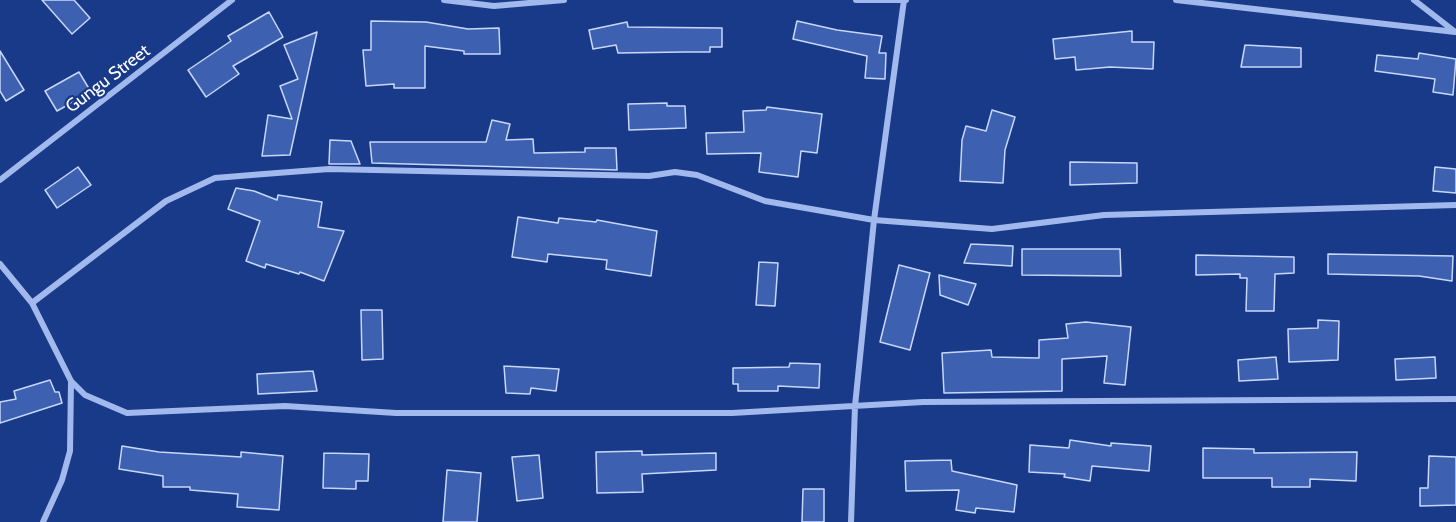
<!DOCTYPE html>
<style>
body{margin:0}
canvas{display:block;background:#183a89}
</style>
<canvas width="1456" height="522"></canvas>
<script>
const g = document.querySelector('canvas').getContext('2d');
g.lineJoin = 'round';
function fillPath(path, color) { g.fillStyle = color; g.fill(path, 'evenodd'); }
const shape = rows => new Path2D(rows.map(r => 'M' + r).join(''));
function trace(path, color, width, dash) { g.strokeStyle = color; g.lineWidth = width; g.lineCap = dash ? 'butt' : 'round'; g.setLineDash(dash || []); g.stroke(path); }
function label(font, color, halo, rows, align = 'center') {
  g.font = font + ' Cabin,sans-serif'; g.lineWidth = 4.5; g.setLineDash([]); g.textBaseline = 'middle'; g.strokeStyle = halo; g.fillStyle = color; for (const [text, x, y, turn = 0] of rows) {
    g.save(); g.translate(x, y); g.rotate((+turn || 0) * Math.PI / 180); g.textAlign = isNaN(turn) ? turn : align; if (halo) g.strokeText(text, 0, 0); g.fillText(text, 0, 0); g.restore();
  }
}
const building = shape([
 [42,0,74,0,90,18,72,34,42,0],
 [269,12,283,37,233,66,239,74,206,97,188,70,231,41,228,36,269,12],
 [371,21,426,22,468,29,499,28,500,54,464,54,464,51,425,46,425,88,394,88,394,84,366,86,363,50,371,50,371,21],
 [797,21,837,30,882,36,879,53,886,53,885,79,865,78,867,56,793,39,797,21],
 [627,22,628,27,722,28,722,47,710,47,710,52,684,52,618,53,616,45,593,49,589,30,627,22],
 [1132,31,1132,42,1154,42,1153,69,1110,67,1076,70,1075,57,1055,59,1053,39,1132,31],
 [317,32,290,155,262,156,268,115,292,119,280,86,298,79,284,45,317,32],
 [1245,45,1301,48,1301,67,1241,67,1245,45],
 [0,51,24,90,6,101,0,91,0,51],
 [1419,53,1456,59,1453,95,1433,92,1435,79,1375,71,1377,55,1418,59,1419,53],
 [79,72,91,92,57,111,45,91,79,72],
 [667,103,667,106,685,106,686,128,629,130,628,104,667,103],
 [767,107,822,114,817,153,801,151,798,177,759,172,761,153,707,154,706,133,744,132,743,111,766,110,767,107],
 [992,110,1015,117,1005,150,1003,183,960,181,962,140,966,126,986,131,992,110],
 [492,120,510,124,506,140,533,139,534,153,585,152,585,148,616,148,617,170,372,163,370,142,486,142,492,120],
 [330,140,351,141,360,164,329,164,330,140],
 [1070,162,1137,163,1137,183,1070,185,1070,162],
 [78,167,91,185,57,208,45,190,78,167],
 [1435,167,1456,169,1456,193,1433,191,1435,167],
 [236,188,254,191,277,200,278,195,322,202,318,227,344,231,324,281,300,272,299,274,266,264,265,268,246,261,260,221,228,209,236,188],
 [518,217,558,223,559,218,596,222,597,220,657,231,651,276,606,269,607,260,548,254,547,262,512,257,518,217],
 [971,244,1013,246,1012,266,964,263,971,244],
 [1022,249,1120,249,1121,276,1022,275,1022,249],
 [1328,254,1453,256,1452,281,1419,276,1328,274,1328,254],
 [1196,255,1294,257,1294,273,1275,274,1274,311,1246,311,1247,278,1240,278,1240,274,1196,275,1196,255],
 [759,262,778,263,775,306,756,305,759,262],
 [899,265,930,273,910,350,880,342,899,265],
 [939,275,976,284,968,305,940,295,939,275],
 [361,310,382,310,383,359,362,360,361,310],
 [1318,320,1339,321,1338,360,1289,362,1288,329,1318,328,1318,320],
 [1086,322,1131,327,1125,385,1104,383,1107,356,1062,359,1062,391,944,393,942,353,991,350,992,357,1039,358,1039,340,1068,338,1066,324,1086,322],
 [1276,357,1278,379,1239,381,1238,360,1276,357],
 [1435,357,1436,378,1396,380,1395,359,1435,357],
 [790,363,820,364,819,388,778,386,778,391,738,391,738,384,733,384,733,368,789,367,790,363],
 [504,366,559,369,556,391,531,388,530,394,506,393,504,366],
 [313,371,317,391,258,394,257,374,313,371],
 [50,380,55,392,59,392,62,403,0,423,0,402,16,399,14,391,50,380],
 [1070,440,1111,446,1111,443,1151,446,1149,471,1092,466,1090,481,1064,477,1065,474,1029,472,1030,445,1069,448,1070,440],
 [122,446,159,452,241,457,241,452,283,456,279,510,237,507,238,494,190,490,190,487,163,487,163,476,119,469,122,446],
 [1203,448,1254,449,1254,453,1357,452,1356,481,1310,479,1310,487,1272,487,1272,478,1203,478,1203,448],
 [642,451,642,455,716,453,716,470,642,474,643,492,597,493,596,452,642,451],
 [324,453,369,454,368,481,356,481,356,489,323,488,324,453],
 [539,455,543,498,517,501,512,457,539,455],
 [1429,456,1456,457,1456,505,1420,506,1420,488,1428,488,1429,456],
 [951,460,952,471,1017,485,1014,512,976,508,975,513,956,510,959,490,906,491,905,461,951,460],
 [447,470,481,473,477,522,443,522,447,470],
 [803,489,824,489,824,522,802,522,803,489]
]);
fillPath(building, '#3d61b0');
trace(building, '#c7d7fa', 1.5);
trace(shape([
 [444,0,494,6,564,0],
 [856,0,906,0],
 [1176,0,1455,32],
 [1414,0,1454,31],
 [0,180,232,0],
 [0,264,32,303,71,381,85,395,127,413,285,406,396,413,732,413,923,402,1456,399],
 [32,303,166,201,215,178,264,174,329,169,649,176,675,172,697,175,765,201,874,220,992,229,1104,215,1456,205],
 [43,522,62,480,70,451,71,381],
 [851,522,855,406,874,220,904,0]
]), '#a1b9ed', 6);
label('18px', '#fff', '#183a89', [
 ["Gungu Street",108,79,-37]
]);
</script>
